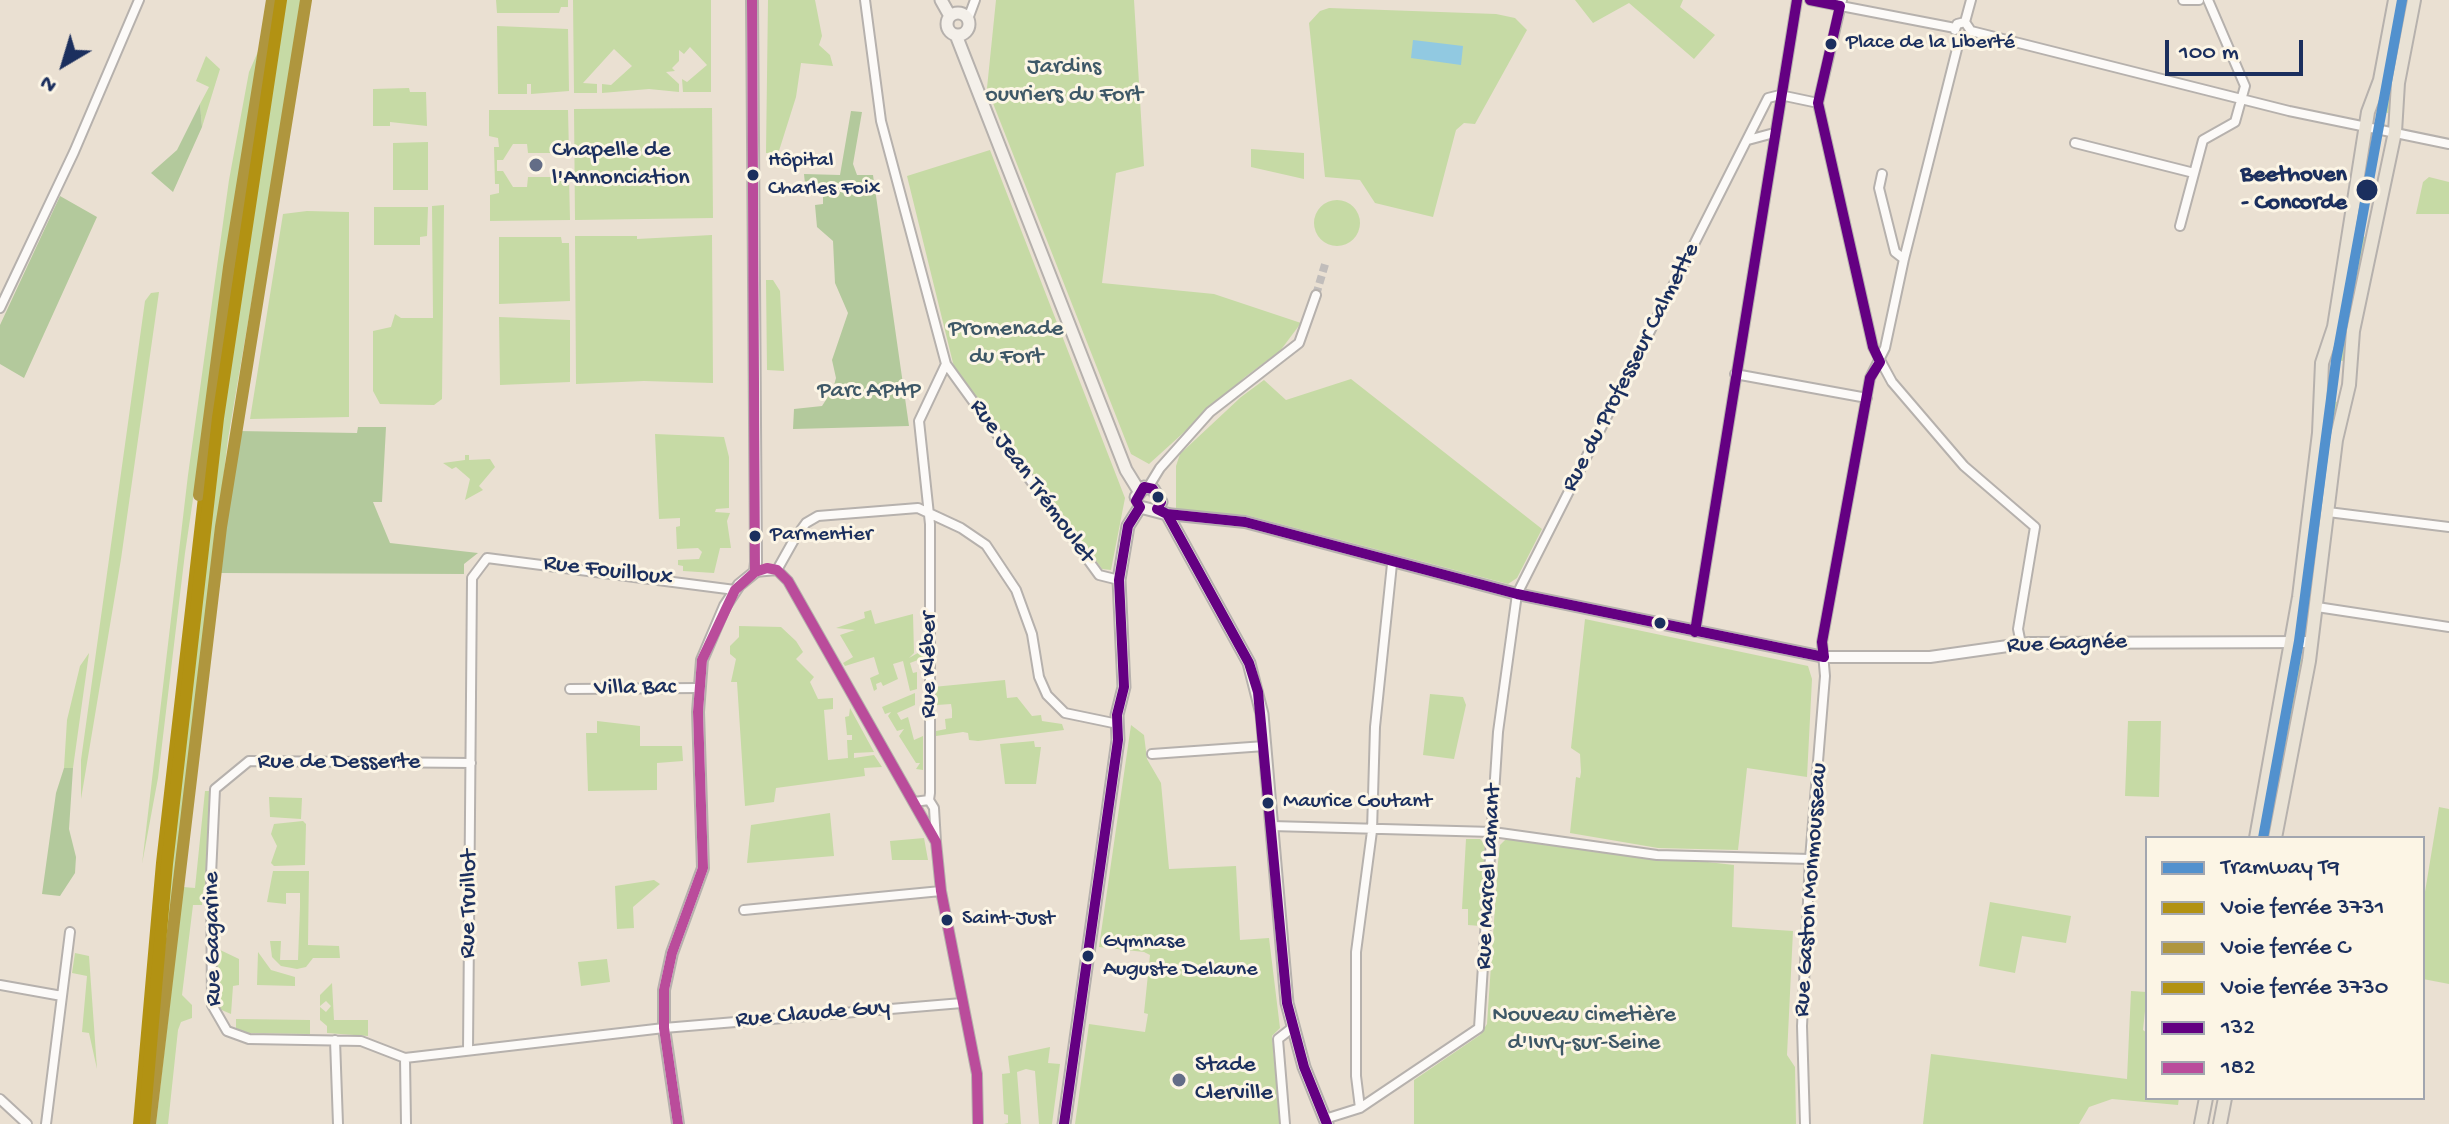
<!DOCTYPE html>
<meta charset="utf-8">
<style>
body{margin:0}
#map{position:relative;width:2449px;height:1124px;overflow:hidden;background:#eae0d2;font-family:"Gochi Hand",sans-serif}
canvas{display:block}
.legend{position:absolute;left:2145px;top:836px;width:280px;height:264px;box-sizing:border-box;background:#fcf5e5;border:2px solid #a2a6af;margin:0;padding:10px 14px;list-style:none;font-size:24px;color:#1b2f5e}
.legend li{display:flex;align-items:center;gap:16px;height:40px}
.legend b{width:40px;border:2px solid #a2a6af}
.north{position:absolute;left:24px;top:24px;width:80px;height:80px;-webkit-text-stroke:6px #fcf5e5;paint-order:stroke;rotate:218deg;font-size:22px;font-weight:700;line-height:32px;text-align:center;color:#1b2f5e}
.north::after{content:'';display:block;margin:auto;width:28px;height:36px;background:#1b2f5e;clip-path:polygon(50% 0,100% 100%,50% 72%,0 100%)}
.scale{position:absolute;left:2165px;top:40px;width:138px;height:36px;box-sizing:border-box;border:4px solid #1b2f5e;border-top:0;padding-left:10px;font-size:24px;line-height:28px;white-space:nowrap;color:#1b2f5e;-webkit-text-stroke:6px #fcf5e5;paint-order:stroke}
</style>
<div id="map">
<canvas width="2449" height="1124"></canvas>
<ul class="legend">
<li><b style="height:10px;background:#5291ce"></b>Tramway T9</li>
<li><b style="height:10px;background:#b29213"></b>Voie ferrée 3731</li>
<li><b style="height:10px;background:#af963e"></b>Voie ferrée C</li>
<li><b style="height:10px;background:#b29213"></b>Voie ferrée 3730</li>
<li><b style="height:10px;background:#640082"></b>132</li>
<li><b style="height:10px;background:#ba4c9b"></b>182</li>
</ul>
<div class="north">N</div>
<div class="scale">100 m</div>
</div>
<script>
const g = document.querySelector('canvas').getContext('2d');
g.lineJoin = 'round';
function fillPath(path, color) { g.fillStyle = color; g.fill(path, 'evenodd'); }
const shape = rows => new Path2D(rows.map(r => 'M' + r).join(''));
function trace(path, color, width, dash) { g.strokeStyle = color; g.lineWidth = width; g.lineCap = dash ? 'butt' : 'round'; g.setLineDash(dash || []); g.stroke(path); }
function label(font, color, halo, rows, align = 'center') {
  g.font = font + ' "Gochi Hand",sans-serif'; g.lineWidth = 6; g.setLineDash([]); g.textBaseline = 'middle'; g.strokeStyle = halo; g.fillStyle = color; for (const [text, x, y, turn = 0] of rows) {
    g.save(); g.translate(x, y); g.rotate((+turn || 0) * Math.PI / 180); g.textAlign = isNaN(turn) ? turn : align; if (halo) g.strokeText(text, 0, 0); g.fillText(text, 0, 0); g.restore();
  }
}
fillPath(shape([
 [285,0,303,0,228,439,163,980,159,981,218,436],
 [496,0,568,0,568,7,561,7,559,13,497,13],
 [573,0,711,0,711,92,683,92,682,79,687,82,707,65,690,47,684,54,679,50,679,61,672,68,675,71,666,72,679,84,679,92,649,89,602,93,602,84,611,85,632,66,614,49,583,83,597,84,597,93,574,93],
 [768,0,815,0,822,36,819,45,830,55,833,66,801,63,796,97,778,154,766,153],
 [996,0,1134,0,1144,166,1116,173,1102,283,1214,294,1301,323,1280,351,1245,377,1149,464,1131,454,987,88],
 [1575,0,1683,0,1680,7,1715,35,1694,59,1629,3,1593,23],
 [2400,0,2410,0,2388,113,2379,111],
 [1329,8,1496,14,1515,18,1527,30,1475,124,1464,123,1456,130,1433,217,1375,203,1360,180,1325,177,1309,23,1320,11],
 [497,26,568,29,569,91,531,94,531,84,527,84,527,94,498,94],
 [260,47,185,553,158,778,142,864,188,475,229,180,249,72],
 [206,56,220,69,202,127,200,104,209,87,196,81],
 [409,88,410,92,426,92,427,126,390,122,390,126,373,126,373,89],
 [712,108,713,218,575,220,574,109],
 [489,110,568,110,569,153,528,153,527,144,513,144,503,160,497,160,497,171,503,171,513,187,527,187,528,177,569,177,570,220,490,221,490,195,499,193,499,184,495,184,494,147,499,147,498,138,489,136],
 [428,142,428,190,393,190,393,143],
 [1251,149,1304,153,1304,179,1251,167],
 [990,150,1125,498,1111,570,1102,569,954,367,907,176],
 [2429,177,2449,182,2449,214,2416,214,2423,182],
 '1314 223a23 23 0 1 1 46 0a23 23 0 1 1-46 0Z',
 [444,205,442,399,434,405,380,404,373,391,373,331,391,327,395,314,401,318,433,318,432,206],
 [374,207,428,207,427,236,420,237,420,245,374,245],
 [307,211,349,212,349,417,250,419,283,214],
 [712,235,713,383,644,381,576,384,575,236,637,236,637,239],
 [2356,235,2365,237,2343,361,2334,360],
 [499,237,561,237,562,243,569,243,570,301,499,304],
 [766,280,773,280,780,291,784,371,767,370],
 [159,292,121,559,81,799,81,760,145,301,151,293],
 [499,317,570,320,570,382,500,385],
 [1351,379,1542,529,1517,578,1508,584,1246,515,1183,512,1176,508,1176,466,1180,454,1241,397,1264,380,1286,400],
 [2328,400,2337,402,2309,622,2300,620],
 [655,434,724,437,729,457,729,508,716,509,715,512,730,513,727,521,731,548,720,548,714,573,683,571,683,566,678,565,678,560,699,559,702,552,698,548,677,549,676,527,680,526,680,518,659,519],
 [465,455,469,455,469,460,490,459,495,467,479,486,483,490,465,500,470,479,456,467,452,469,443,463,465,460],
 [871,610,875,624,913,614,914,653,909,658,923,650,923,658,910,663,913,673,917,672,917,689,910,691,903,661,893,664,898,679,883,686,881,682,876,684,877,689,874,691,870,678,879,674,874,657,845,666,843,663,853,657,840,635,855,630,836,628,865,618,864,612],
 [1585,619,1808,666,1812,679,1807,777,1747,768,1738,850,1658,848,1570,833,1576,777,1580,778,1581,772,1580,754,1571,748],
 [739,626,781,627,796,641,803,652,796,659,814,677,810,682,818,699,833,698,833,709,824,710,828,760,848,758,847,740,852,740,852,735,847,735,845,717,849,716,850,708,874,752,854,753,854,758,874,755,882,767,864,768,865,776,776,788,774,802,745,806,737,682,731,682,736,659,730,654,730,646,739,637],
 [89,653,73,768,64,768,67,720,80,666],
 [2294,658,2303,660,2270,838,2260,838],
 [1005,680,1007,698,1017,697,1032,716,1041,715,1042,721,1062,724,1064,730,978,741,969,740,968,733,963,732,936,736,936,731,946,729,945,719,952,718,952,710,951,704,937,705,933,687],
 [915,693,915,705,897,713,901,720,908,717,914,740,923,736,923,770,916,769,920,763,916,763,899,736,904,729,897,731,888,716,891,712,885,714,882,707],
 [1430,694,1463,697,1466,705,1454,759,1423,755],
 [597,721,640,726,640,746,682,746,683,761,657,763,657,790,588,791,586,733,597,733],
 [2128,721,2161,721,2159,797,2125,796],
 [1131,725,1144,735,1147,759,1161,783,1169,869,1236,866,1240,940,1269,938,1280,1028,1272,1036,1280,1124,1075,1124,1089,1024,1145,1032,1148,1014,1144,1013,1150,955,1144,952,1099,947],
 [1034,741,1035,747,1041,747,1036,784,1005,784,1000,744],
 [205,791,210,791,211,829,207,890,203,890,202,905,193,905,182,995,192,1005,192,1018,181,1022,178,1030,168,1124,156,1124,183,887,195,888],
 [269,797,302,798,301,819,270,817],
 [2439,807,2449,809,2449,984,2423,979,2423,904],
 [830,813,834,856,747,863,751,825],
 [303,821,306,824,305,865,274,866,271,863,277,846,271,834,274,824],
 [924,838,928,860,892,860,890,841],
 [1466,839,1480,839,1485,844,1480,926,1468,925,1468,909,1462,909],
 [1506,839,1734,865,1732,927,1793,931,1787,1055,1795,1067,1796,1124,1414,1124,1414,1080,1480,1035,1487,1024,1498,862,1500,845],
 [273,871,309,871,308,945,339,946,340,958,313,958,306,967,297,969,281,966,272,957,270,941,281,941,280,960,298,960,300,907,300,893,286,893,286,904,267,902],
 [654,880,660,884,633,907,634,928,617,929,615,886],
 [1990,902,2071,916,2066,943,2022,936,2015,973,1979,966],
 [216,948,239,959,239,985,233,986,231,1014,217,1008],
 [258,952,271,970,295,977,295,986,257,985],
 [75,953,89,956,97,1069,89,1033,82,1032,87,976,72,973],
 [607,959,610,982,581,986,578,962],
 [332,983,334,1020,368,1020,368,1036,327,1033,327,1026,320,1020,320,1007,326,1012,331,1006,326,1001,320,1006,320,995],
 [2131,991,2147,992,2143,1030,2147,1033,2147,1098,2179,1098,2178,1105,2112,1099,2089,1107,2079,1124,1923,1124,1931,1054,2127,1079],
 [236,1019,310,1020,310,1034,242,1033,236,1029],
 [1050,1047,1048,1063,1060,1064,1052,1124,1039,1124,1035,1071,1026,1069,1017,1072,1021,1124,1004,1124,1008,1123,1008,1115,1004,1114,1002,1074,1010,1073,1008,1056]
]), '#c6daa5');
fillPath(shape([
 [200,104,202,127,173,192,151,173,177,150],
 [851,111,862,112,853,164,857,175,873,175,909,426,793,429,794,409,822,406,833,389,836,378,832,360,848,313,835,283,833,241,817,227,815,205,823,204,823,185,805,184,804,174,840,175],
 [60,196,97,217,24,378,0,364,0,325],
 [358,427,386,427,382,502,373,502,390,543,478,553,464,564,464,574,220,573,238,431,357,433],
 [64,768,73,768,69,829,76,857,75,873,60,896,42,894,56,793]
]), '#b3c99c');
fillPath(shape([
 [1413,40,1463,46,1461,65,1411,58]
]), '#91c9e1');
trace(shape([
 [1316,295,1326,261]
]), '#c1bdbb', 8, [8, 4]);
const minor = shape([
 [865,0,881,121,946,364,1099,575,1119,580],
 [1810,0,1955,28],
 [1842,0,1818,103,1873,347,1892,382,1964,466,2035,527,2018,629,2021,644],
 [2183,0,2199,0],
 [968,19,975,0],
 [1965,22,1971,0],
 [1955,30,1957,24,1965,22,1971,31],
 [1971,31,2289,111,2449,144],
 [1748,140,1774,133],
 [2075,143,2194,173],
 [1882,174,1879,188,1895,252,1904,259],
 [2180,226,2203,140,2235,122,2245,86,2208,0],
 [0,308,74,152,139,0],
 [1735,374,1867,398],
 [1149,486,1160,468,1210,412,1299,343,1316,295],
 [2328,512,2449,527],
 [777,570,788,581,936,842,941,891,977,1074,978,1124],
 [777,570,795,538,806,523,818,516,918,508,961,528,986,545,1016,590,1032,634,1039,677,1047,695,1065,713,1118,724],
 [755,572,777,570],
 [2317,607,2449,627],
 [1695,632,1797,0],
 [570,689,699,688],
 [1152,754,1265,746],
 [471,763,249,761,215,789,211,875,212,1005,227,1031,249,1039,361,1041,405,1058,664,1028,962,1003],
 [929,800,934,808,936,842],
 [914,802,929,800,930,793,930,524,919,421,946,364],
 [1271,826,1493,832,1657,855,1810,859],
 [744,910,941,891],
 [0,985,62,996],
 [335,1040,338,1124],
 [468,1050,472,578,487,558,735,590],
 [405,1058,406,1124],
 [0,1099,27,1124],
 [1360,1108,1356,1076,1356,952,1372,831,1375,727,1392,564],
 [1325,1119,1360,1108,1479,1028,1498,732,1517,594,1768,98,1780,95,1818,103],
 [46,1124,70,932],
 [1285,1124,1278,1039,1292,1028],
 [1805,1124,1802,1026,1810,859,1825,676,1822,642,1870,378,1885,348,1904,259,1960,37]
]);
const tertiary = shape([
 [1167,514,1245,522,1517,594,1824,657,1930,657,2029,643,2312,642],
 [678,1124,664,1028,664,990,672,953,703,868,698,712,702,660,725,606,739,585,755,572,756,562,752,0]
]);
const secondary = shape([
 [941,0,950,16],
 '947 24a11 11 0 1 1 22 0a11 11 0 1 1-22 0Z',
 [956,35,1126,470,1139,491],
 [1136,497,1144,487,1153,489,1161,502,1157,509],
 [1140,507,1167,514,1249,663,1262,714,1287,1003,1304,1067,1327,1124],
 [1064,1124,1118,740,1117,715,1124,687,1119,580,1128,526,1140,507]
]);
const primary = shape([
 [2256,838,2299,597,2319,433,2322,363,2334,327,2368,112,2380,80,2395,0],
 [2275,838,2309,661,2336,440,2349,385,2353,331,2395,132,2398,83,2414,0],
 [2201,1124,2206,1098],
 [2220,1124,2225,1098]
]);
trace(minor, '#b6b1ad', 12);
trace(tertiary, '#b6b1ad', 14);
trace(secondary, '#b6b1ad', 15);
trace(primary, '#b6b1ad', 16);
trace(minor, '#fcfaf8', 8);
trace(tertiary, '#fcfaf8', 10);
trace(secondary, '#f4f0ea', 11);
trace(primary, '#e9e2d5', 12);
trace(shape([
 [1167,514,1249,663,1258,692,1287,1003,1304,1067,1327,1124],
 [1695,632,1797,0],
 [1064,1124,1118,740,1117,715,1124,687,1119,580,1128,526,1140,507,1136,501,1144,487,1153,489,1161,502,1157,509,1167,514,1245,522,1517,594,1824,657,1822,642,1870,378,1880,362,1873,347,1818,103,1840,6,1810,0]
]), '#640082', 10);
trace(shape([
 [752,0,755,572],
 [678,1124,664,1028,664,990,672,953,703,868,698,712,702,660,735,590,755,572,767,568,777,570,788,581,936,842,941,891,977,1074,978,1124]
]), '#ba4c9b', 10);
trace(shape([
 [139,1124,162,863,213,419,276,0]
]), '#b29213', 12);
trace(shape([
 [199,495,229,267,272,0],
 [150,1124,221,527,306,0]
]), '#af963e', 12);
trace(shape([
 [144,1124,167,864,218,418,281,0]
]), '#b29213', 12);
trace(shape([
 [2263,838,2299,641,2336,361,2402,0]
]), '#5291ce', 10);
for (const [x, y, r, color] of [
 [1831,44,7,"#1b2f5e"],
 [536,165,8,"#636d87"],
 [753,175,7,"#1b2f5e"],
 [2367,190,12,"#1b2f5e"],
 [1158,497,7,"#1b2f5e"],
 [755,536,7,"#1b2f5e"],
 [1660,623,7,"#1b2f5e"],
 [1268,803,7,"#1b2f5e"],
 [947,920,7,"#1b2f5e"],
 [1088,956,7,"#1b2f5e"],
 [1179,1080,8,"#636d87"]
]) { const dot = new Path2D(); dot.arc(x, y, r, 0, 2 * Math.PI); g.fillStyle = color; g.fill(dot); trace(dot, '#fcf5e5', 3); }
label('22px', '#1b2f5e', '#fcf5e5', [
 ["Place de la Liberté",1846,44],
 ["Hôpital",768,162],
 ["Charles Foix",768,190],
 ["Parmentier",770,536],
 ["Maurice Coutant",1283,803],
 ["Saint-Just",962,920],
 ["Gymnase",1103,943],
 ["Auguste Delaune",1103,971]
], 'left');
label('24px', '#3e5867', '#fcf5e5', [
 ["Jardins",1064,68],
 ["ouvriers du Fort",1064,96],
 ["Promenade",1006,330],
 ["du Fort",1006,358],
 ["Parc APHP",869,392],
 ["Nouveau cimetière",1584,1016],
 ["d'Ivry-sur-Seine",1584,1044]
]);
label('24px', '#1b2f5e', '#fcf5e5', [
 ["Chapelle de",552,151],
 ["l'Annonciation",552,179],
 ["Stade",1195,1066],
 ["Clerville",1195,1094]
], 'left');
label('bold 24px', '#1b2f5e', '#fcf5e5', [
 ["Beethoven",2347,176],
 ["- Concorde",2347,204]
], 'right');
label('24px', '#1b2f5e', '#fcf5e5', [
 ["Rue du Professeur Calmette",1632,368,-63],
 ["Rue Jean Trémoulet",1031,482,54],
 ["Rue Fouilloux",608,572,7],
 ["Rue Gagnée",2067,645,-2],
 ["Rue Kléber",930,665,-90],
 ["Villa Bac",635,689,-1],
 ["Rue de Desserte",339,763],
 ["Rue Marcel Lamant",1490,877,-87],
 ["Rue Gaston Monmousseau",1812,890,-86],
 ["Rue Truillot",470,904,-89],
 ["Rue Gagarine",214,939,-91],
 ["Rue Claude Guy",813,1015,-5]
]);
</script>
